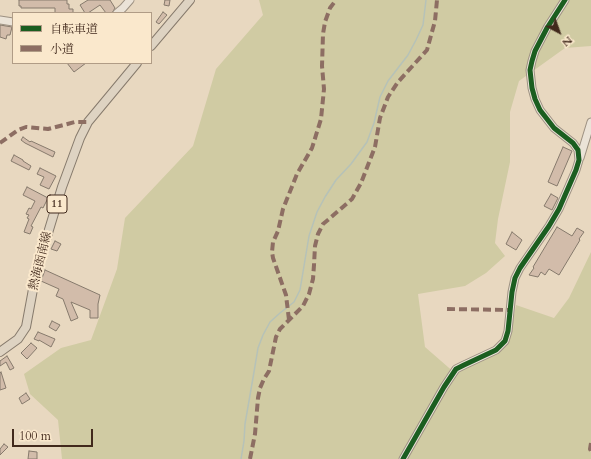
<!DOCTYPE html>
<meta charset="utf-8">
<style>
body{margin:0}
#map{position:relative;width:591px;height:459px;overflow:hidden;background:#e8d8c0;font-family:Cardo,"Noto Serif JP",serif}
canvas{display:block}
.legend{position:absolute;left:12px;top:12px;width:140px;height:52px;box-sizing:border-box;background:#fae8cc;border:1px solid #b09c86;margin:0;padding:5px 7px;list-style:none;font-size:12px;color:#41291c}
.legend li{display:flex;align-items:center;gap:8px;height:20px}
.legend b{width:20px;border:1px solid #b09c86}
.north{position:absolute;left:539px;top:12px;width:40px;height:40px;-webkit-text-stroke:3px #fae8cc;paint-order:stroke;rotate:139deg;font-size:11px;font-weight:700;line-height:16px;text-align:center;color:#41291c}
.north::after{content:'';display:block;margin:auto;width:14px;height:18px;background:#41291c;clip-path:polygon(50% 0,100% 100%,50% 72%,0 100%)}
.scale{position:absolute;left:12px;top:429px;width:81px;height:18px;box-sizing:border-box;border:2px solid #41291c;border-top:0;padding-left:5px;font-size:12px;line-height:14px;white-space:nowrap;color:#41291c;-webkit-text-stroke:3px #fae8cc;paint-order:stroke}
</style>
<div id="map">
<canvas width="591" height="459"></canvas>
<ul class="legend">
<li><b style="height:5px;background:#1b5e20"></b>自転車道</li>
<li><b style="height:5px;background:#8d6e63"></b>小道</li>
</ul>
<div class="north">N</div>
<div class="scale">100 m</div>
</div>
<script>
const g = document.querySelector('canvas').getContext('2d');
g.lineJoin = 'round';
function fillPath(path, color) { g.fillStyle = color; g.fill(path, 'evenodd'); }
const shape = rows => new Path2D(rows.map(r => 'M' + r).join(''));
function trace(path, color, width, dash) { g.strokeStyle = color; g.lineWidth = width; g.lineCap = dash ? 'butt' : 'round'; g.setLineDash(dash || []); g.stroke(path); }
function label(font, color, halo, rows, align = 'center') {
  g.font = font + ' Cardo,"Noto Serif JP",serif'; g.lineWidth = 4; g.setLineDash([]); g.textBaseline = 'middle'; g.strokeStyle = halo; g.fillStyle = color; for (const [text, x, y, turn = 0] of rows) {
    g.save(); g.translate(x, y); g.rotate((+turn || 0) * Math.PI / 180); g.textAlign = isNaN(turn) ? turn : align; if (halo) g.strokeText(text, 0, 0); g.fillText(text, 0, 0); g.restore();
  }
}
fillPath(shape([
 [259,0,591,0,591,46,565,48,519,81,510,112,510,162,498,219,495,243,505,256,486,273,465,286,418,294,425,347,456,374,478,360,487,357,509,342,516,305,554,318,569,298,591,252,591,459,62,459,58,420,30,394,24,374,61,348,91,340,117,269,125,218,193,146,216,69,263,15]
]), '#d0cba3');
trace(shape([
 [241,459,244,441,245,424,254,372,258,348,263,335,270,322,280,313,294,302,300,290,309,236,317,212,325,197,336,180,351,164,367,142,374,123,380,97,388,81,408,55,416,40,423,25,426,0]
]), '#b6c2b8', 1.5);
const building = shape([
 [19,0,67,0,67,4,69,4,69,9,73,9,73,13,55,13,55,8,21,8,21,6,19,6,19,0],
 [88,0,110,0,115,8,112,13,106,13,100,5,88,13,85,13,80,5,88,0],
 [165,0,170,0,169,6,164,5,165,0],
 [163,12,167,15,159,24,156,22,163,12],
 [0,25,12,27,10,35,7,35,6,39,0,37,0,25],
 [67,63,86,63,74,72,67,63],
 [23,137,30,142,31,141,55,152,53,157,25,143,21,140,23,137],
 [563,147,572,151,557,186,548,182,563,147],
 [14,155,23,160,23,161,31,166,29,170,11,161,14,155],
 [40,168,56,176,49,189,40,185,44,177,37,174,40,168],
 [27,187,48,198,43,208,41,207,31,226,33,227,30,234,24,232,29,219,27,218,29,215,26,214,29,208,31,209,35,201,23,195,27,187],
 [551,194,558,198,552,210,544,206,551,194],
 [557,227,572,236,577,228,584,232,579,239,580,240,559,275,549,269,545,275,541,272,538,277,529,275,534,268,533,267,557,227],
 [512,232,522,240,516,250,506,244,512,232],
 [55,241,61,244,57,251,51,249,55,241],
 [45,270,100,295,98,304,98,318,90,318,90,310,71,302,78,318,71,321,63,299,56,296,59,289,41,281,45,270],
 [52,321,60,325,56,331,49,327,52,321],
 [38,332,55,339,51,347,39,340,39,341,34,339,38,332],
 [31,343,37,348,27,359,21,353,31,343],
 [7,356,14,368,10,370,6,362,0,366,0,361,7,356],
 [1,372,6,388,0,390,0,373,1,372],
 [26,393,30,399,22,404,19,398,26,393],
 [4,444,8,447,0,455,0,449,4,444],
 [29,451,37,452,37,459,28,459,29,451]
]);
fillPath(building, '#d2bcaa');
trace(building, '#867a6c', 1);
const minor = shape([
 [117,13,123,8,130,0],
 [0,20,13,22],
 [580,158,591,122],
 [403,459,444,387,456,369,464,365,496,350,505,341,508,331,512,292,515,278,520,268,549,226,559,209,576,170,579,160,578,150,573,143,554,128,540,110,535,99,532,88,530,70,532,61,535,51,547,28,565,0]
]);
const major = shape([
 [151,46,190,0],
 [0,352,18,339,26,327,36,273,41,256,62,187,80,138,88,122,137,63]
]);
trace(minor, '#9d9182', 9);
trace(major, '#867a6c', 10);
trace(minor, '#ebe3d7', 7);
trace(major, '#ded3c2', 8);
trace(shape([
 [0,143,18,130,26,127,48,129,75,122,88,122],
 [447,309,511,310],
 [289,320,286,295,273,258,272,252,273,242,278,231,283,209,297,174,312,148,321,119,324,89,322,66,323,34,325,22,330,8,336,0],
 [591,443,590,449,591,451],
 [250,459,255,434,258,398,260,388,264,379,269,371,276,337,280,329,303,306,309,294,313,279,314,265,315,246,318,234,323,224,329,219,352,199,361,183,375,147,380,118,388,97,398,82,427,50,435,21,437,0]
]), '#8d6e63', 4, [8, 4]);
trace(shape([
 [403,459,444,387,456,369,464,365,496,350,505,341,508,331,512,292,515,278,520,268,549,226,559,209,576,170,579,160,578,150,573,143,554,128,540,110,535,99,532,88,530,70,532,61,535,51,547,28,565,0]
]), '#1b5e20', 5);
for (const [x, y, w] of [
 [57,204,20]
]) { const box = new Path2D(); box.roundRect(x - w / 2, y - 9, w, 18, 3); g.fillStyle = '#fae8cc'; g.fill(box); trace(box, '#41291c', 1); }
label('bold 11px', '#41291c', null, [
 ["11",57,204]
]);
label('12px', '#41291c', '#fae8cc', [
 ["熱海函南線",41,261,-76]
]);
</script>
